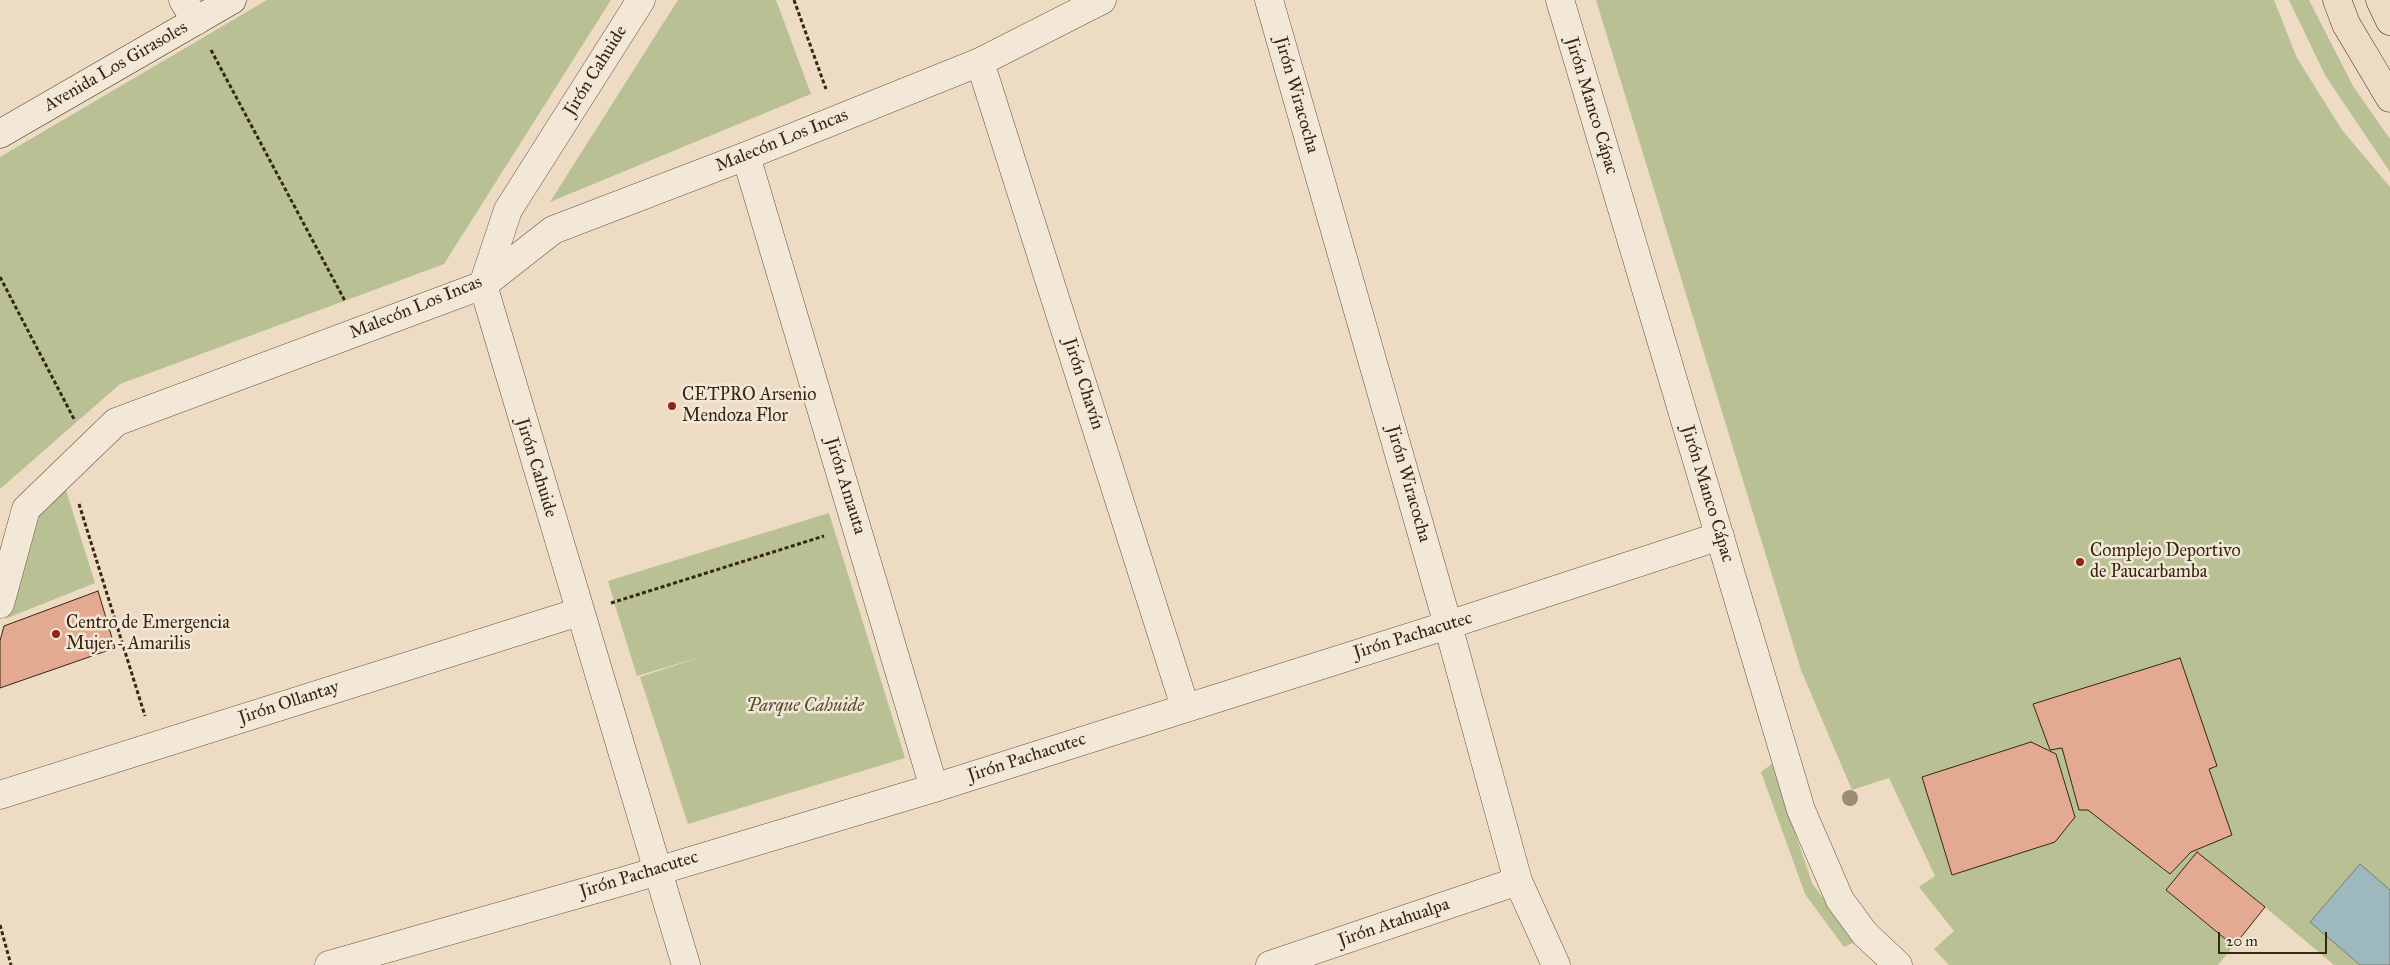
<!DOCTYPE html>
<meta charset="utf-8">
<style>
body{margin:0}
#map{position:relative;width:2390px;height:965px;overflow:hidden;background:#eddcc3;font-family:"IM FELL Great Primer",serif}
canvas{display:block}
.scale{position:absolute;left:2218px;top:932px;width:109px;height:22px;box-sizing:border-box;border:2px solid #372711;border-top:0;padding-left:6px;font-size:15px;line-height:18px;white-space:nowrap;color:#372711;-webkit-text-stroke:4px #f3e8d8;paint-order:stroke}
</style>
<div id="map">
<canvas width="2390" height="965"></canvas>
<div class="scale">20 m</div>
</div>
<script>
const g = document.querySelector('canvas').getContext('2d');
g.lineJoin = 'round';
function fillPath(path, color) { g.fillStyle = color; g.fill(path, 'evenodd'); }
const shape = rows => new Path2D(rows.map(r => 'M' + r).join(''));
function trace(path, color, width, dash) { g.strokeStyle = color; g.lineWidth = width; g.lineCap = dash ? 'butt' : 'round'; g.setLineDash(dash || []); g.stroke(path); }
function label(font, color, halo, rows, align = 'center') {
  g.font = font + ' "IM FELL Great Primer",serif'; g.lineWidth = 5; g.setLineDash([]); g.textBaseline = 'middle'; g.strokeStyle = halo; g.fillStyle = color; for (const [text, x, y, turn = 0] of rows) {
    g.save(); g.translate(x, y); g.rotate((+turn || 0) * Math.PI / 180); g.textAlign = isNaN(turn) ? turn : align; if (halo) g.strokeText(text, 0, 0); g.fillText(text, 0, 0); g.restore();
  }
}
fillPath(shape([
 [267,0,611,0,444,264,120,384,0,489,0,157],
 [678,0,776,0,811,94,550,202],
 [1596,0,2274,0,2297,58,2342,130,2390,187,2390,965,2334,965,2265,907,2218,965,1949,965,1934,949,1954,931,1919,887,1935,876,1889,778,1852,790,1801,670],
 [2289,0,2309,0,2353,86,2390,139,2390,172,2325,75],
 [65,487,95,583,5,619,9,598,35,519],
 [829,513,905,758,688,824,640,677,704,656,637,676,614,602,638,594,614,601,608,581],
 [1772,764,1812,883,1855,942,1844,947,1805,894,1761,772]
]), '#b8c094');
const water = shape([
 [2360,864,2390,890,2390,965,2360,965,2310,922,2360,864]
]);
fillPath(water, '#9eb9be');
trace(water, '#757f79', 1);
const building = shape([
 [98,591,115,648,0,688,0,641,4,626,98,591],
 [2180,658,2217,766,2209,769,2232,835,2191,852,2170,874,2088,810,2079,810,2062,748,2050,750,2033,704,2180,658],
 [2031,742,2056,754,2075,817,2055,842,1952,875,1922,777,2031,742],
 [2197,852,2265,907,2234,946,2166,890,2197,852]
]);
fillPath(building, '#e3aa91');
trace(building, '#372711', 1);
const street = shape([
 [183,0,196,21],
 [641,0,508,210,483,285,686,965],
 [1269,0,1448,625,1518,881,1556,965],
 [1560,0,1801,810,1840,900,1865,934,1898,965],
 [980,62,1185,707],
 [746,156,934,788],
 [0,604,26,509,116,422,483,285,553,230,746,156,980,62,1102,0],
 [0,795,579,612],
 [329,965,624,881,934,788,1448,625,1720,536],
 [1270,965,1518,881]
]);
const secondary = shape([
 [0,134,232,0]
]);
const primary = shape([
 [2337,0,2346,24,2390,98],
 [2380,0,2390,21]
]);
trace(street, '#64543e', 29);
trace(secondary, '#372711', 29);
trace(primary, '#372711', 29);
trace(shape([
 [794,0,826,89],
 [211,50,345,301],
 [0,277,74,419],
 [79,504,145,716],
 [611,603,824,536],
 [0,925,11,965]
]), '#372711', 3, [4, 2.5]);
trace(street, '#f3e8d8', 28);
trace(secondary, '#f3e8d8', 28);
trace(primary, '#eddcc3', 28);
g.fillStyle = '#9a8d73';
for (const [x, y] of [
 [1850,798]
]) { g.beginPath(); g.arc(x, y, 8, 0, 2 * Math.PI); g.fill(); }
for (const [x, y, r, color] of [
 [672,406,5,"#8f2418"],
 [2080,562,5,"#8f2418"],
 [56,634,5,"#8f2418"]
]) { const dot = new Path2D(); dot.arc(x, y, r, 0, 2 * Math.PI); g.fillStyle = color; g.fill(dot); trace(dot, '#f3e8d8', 2); }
label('18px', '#372711', '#f3e8d8', [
 ["Avenida Los Girasoles",116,67,-30],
 ["Jirón Cahuide",596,71,-58],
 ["Jirón Wiracocha",1296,95,74],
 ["Jirón Manco Cápac",1591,106,73],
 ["Malecón Los Incas",782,141,-22],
 ["Malecón Los Incas",416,308,-22],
 ["Jirón Chavín",1083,384,72],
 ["Jirón Cahuide",536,468,73],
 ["Jirón Wiracocha",1408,484,74],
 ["Jirón Amauta",845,486,73],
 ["Jirón Manco Cápac",1707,494,73],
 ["Jirón Pachacutec",1413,636,-17],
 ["Jirón Ollantay",289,703,-18],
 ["Jirón Pachacutec",1027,758,-18],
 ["Jirón Pachacutec",639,875,-17],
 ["Jirón Atahualpa",1394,923,-19]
]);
label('18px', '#372711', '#f3e8d8', [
 ["CETPRO Arsenio",682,396],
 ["Mendoza Flor",682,417],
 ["Complejo Deportivo",2090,552],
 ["de Paucarbamba",2090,573],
 ["Centro de Emergencia",66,624],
 ["Mujer - Amarilis",66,645]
], 'left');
label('italic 18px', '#574d32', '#f3e8d8', [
 ["Parque Cahuide",805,707]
]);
</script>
